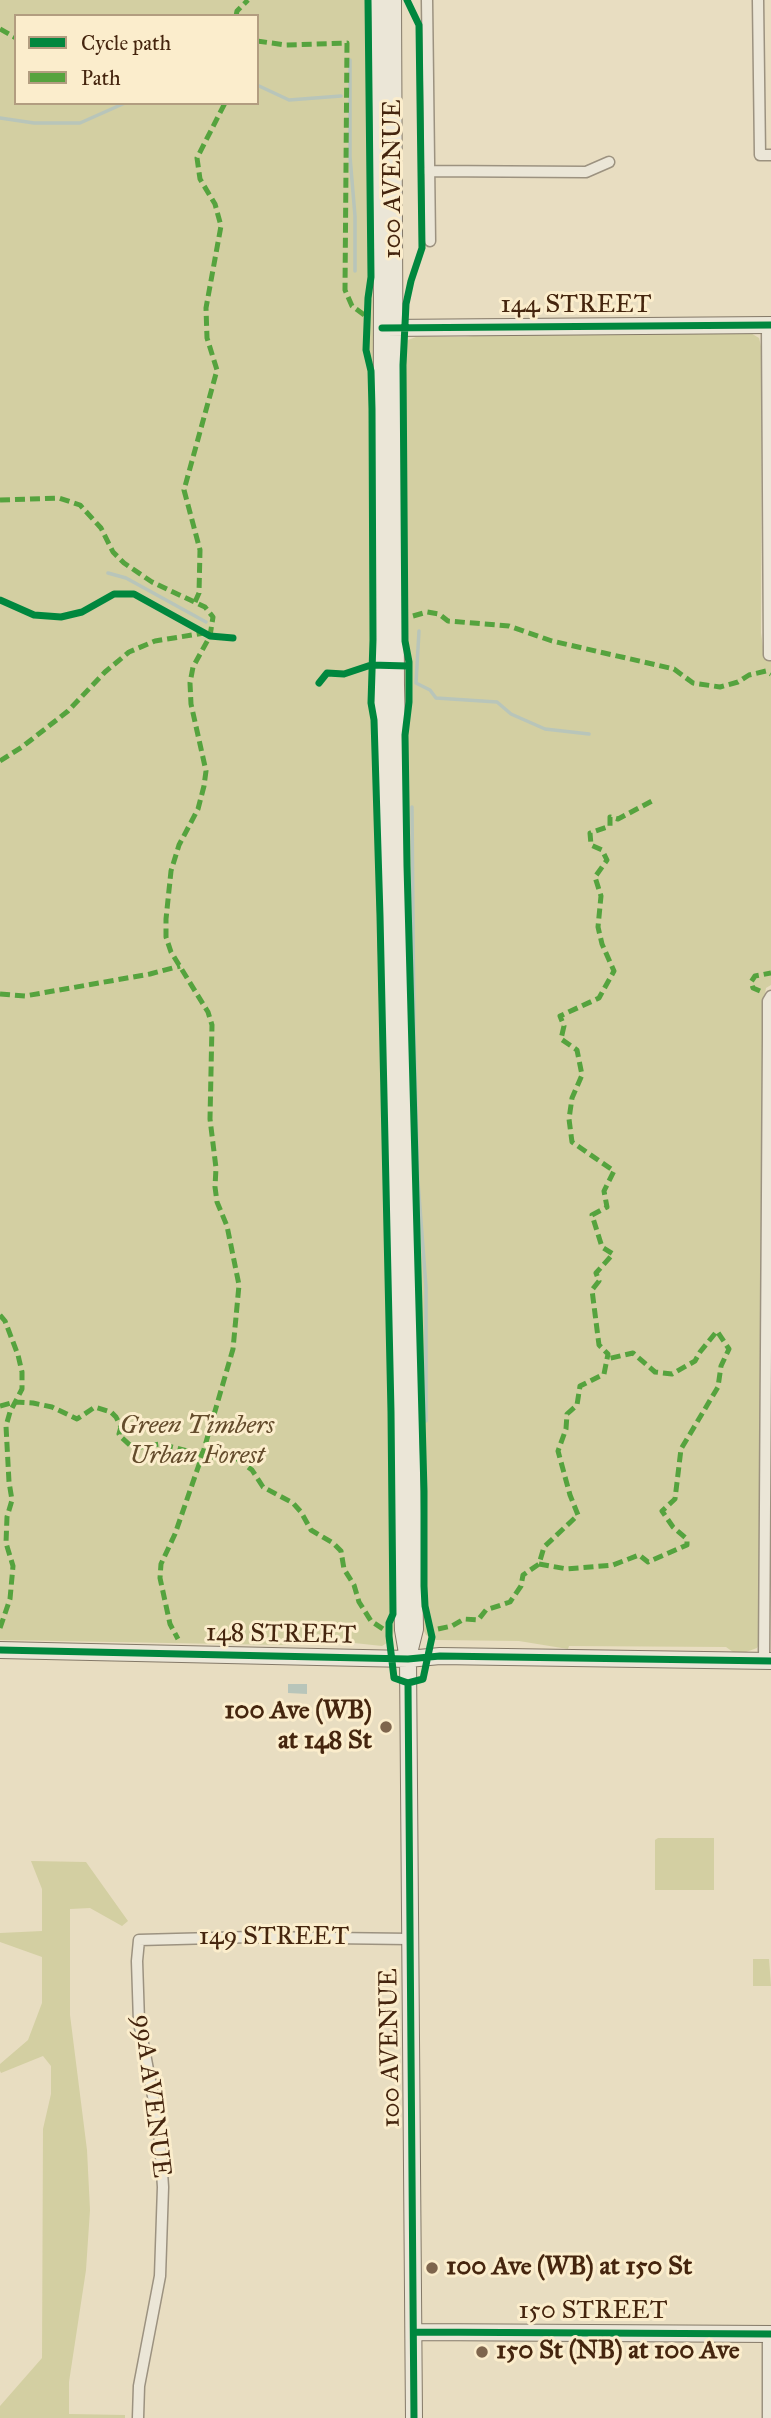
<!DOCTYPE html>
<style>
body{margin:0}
#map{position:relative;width:771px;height:2418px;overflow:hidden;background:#e8ddc1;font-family:"IM FELL Great Primer",serif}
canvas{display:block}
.legend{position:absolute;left:14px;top:14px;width:245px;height:91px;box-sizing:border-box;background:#fbedcc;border:2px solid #b29d80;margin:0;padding:9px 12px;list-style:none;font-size:21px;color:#45250e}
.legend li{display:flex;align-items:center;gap:14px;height:35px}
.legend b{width:35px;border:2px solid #b29d80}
</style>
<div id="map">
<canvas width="771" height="2418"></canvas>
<ul class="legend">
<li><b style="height:9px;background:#00873e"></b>Cycle path</li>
<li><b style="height:9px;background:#55a33e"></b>Path</li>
</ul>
</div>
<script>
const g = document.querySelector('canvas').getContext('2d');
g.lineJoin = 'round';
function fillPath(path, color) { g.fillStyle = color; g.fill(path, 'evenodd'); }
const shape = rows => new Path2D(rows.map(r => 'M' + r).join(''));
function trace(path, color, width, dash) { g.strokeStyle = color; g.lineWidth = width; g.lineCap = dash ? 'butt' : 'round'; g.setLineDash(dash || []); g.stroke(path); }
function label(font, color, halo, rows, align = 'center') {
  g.font = font + ' "IM FELL Great Primer",serif'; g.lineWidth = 6; g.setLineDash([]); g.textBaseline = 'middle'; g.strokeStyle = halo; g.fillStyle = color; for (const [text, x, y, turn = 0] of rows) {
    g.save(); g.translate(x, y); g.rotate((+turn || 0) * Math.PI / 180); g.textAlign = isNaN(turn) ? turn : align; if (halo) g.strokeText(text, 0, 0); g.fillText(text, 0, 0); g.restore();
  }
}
fillPath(shape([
 [0,0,371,0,376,703,392,1330,395,1625,392,1640,382,1646,345,1642,281,1645,0,1640],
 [16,16,257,16,257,103,16,103],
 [749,332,759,338,762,350,761,633,763,647,771,650,771,985,766,988,764,1000,760,1643,757,1648,746,1652,733,1652,726,1647,569,1646,568,1649,519,1641,435,1640,426,1635,423,1629,405,883,402,348,408,340,416,337,465,337,497,333],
 [658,1838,714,1838,714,1890,655,1890,655,1840],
 [31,1861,86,1862,128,1921,122,1926,90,1908,70,1909,70,2015,87,2150,90,2210,86,2270,69,2382,69,2414,125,2415,125,2418,0,2418,0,2406,42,2358,43,2129,51,2094,51,2066,43,2056,1,2073,0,2071,0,2064,28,2040,42,2003,42,1957,0,1942,0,1933,42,1931,42,1889],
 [753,1959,769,1959,771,1986,753,1986]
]), '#d3cfa2');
fillPath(shape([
 [288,1684,307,1684,307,1694,288,1693]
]), '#b8c5ba');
trace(shape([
 [350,60,350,157,355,216,355,271],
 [257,85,289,100,341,96],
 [0,118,34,123,80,123,125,103],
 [108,573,126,578,206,622],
 [419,631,416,683,430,690,436,698,497,702,511,714,545,729,589,734],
 [412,807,414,1034,418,1182,426,1287,426,1421]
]), '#b8c5ba', 3.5);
const minor = shape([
 [427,0,430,241],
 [758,0,760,155,771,155],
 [428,171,586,172,609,162],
 [767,325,769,655,771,655],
 [764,1661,768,1038,768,1001,771,996],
 [138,2418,139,2386,160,2276,163,2187,159,2128,139,2022,137,1961,139,1940,252,1937,410,1939]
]);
const tertiary = shape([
 [770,2334,770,2418]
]);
const secondary = shape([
 [379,0,382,298,381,703,403,1630,408,1659,414,2418],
 [393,0,396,685,406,1109,415,1629,409,1653],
 [385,328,771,325],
 [0,1650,408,1659,440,1656,771,1661],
 [414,2332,771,2334]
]);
trace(minor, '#9c9280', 13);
trace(tertiary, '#9c9280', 17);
trace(secondary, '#847968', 18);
trace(minor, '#ebe6d7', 10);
trace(tertiary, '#ebe6d7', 14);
trace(secondary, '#ebe6d7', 16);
trace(shape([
 [236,16,237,11,248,0],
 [0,29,16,38],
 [257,41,286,45,347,43,345,290,352,306,367,317],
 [0,500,59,498,80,505,101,528,113,552,124,563,152,582,205,607,213,617,210,636,193,667,190,683,191,704,206,771,204,786,198,809,179,845,171,871,166,919,166,937,171,952,208,1012,212,1025,210,1119,216,1168,215,1187,217,1202,227,1226,239,1285,233,1349,202,1456,175,1534,161,1564,160,1578,170,1624,178,1639],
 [195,602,199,593,200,550,184,490,217,370,207,338,206,308,221,226,215,204,200,179,197,158,225,103],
 [413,616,427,612,439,614,448,621,509,626,552,641,674,669,693,683,720,687,738,682,749,675,766,671,771,674],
 [0,761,22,747,68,711,105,672,129,652,155,641,204,633],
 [760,991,753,988,751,982,755,976,771,973],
 [0,994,25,996,150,974,180,966],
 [0,1315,5,1321,18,1355,22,1372,22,1389,10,1412,6,1426,9,1482,12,1500,7,1517,6,1543,13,1566,10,1599,0,1628],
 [0,1406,15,1402,33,1403,52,1407,77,1419,95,1407,111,1412,116,1417,121,1427,119,1434,121,1437,133,1448,160,1444,220,1459,236,1458,252,1470,263,1487,293,1503,301,1512,311,1530,333,1543,341,1551,344,1569,354,1585,359,1602,371,1621,383,1629],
 [539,1564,567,1569,613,1565,639,1555,648,1562,687,1545,687,1539,673,1527,662,1511,675,1499,681,1449,718,1387,721,1366,729,1349,717,1331,700,1352,695,1361,672,1374,655,1372,633,1353,607,1359],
 [438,1629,452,1626,464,1619,478,1620,486,1610,510,1602,521,1586,523,1575,539,1564,544,1547,578,1515,570,1495,558,1451,566,1429,567,1414,577,1405,580,1386,604,1374,608,1354,599,1345,592,1290,599,1281,596,1273,613,1254,602,1247,592,1215,607,1207,604,1191,614,1171,572,1142,569,1119,572,1098,582,1075,577,1050,561,1039,564,1026,560,1016,599,998,614,971,602,944,598,927,601,896,595,877,607,860,602,850,591,845,590,833,610,826,610,817,618,819,654,800]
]), '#55a33e', 5, [10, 5]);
trace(shape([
 [368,0,371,277,368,298,366,350,371,371,372,409,373,640,371,703,374,720,380,916,391,1412,393,1614,389,1623,389,1636,394,1678,408,1683,423,1679,432,1637,425,1606,424,1586,424,1491,407,866,405,735,409,702,409,662,405,641,403,365,406,304,411,281,422,248,419,25,407,0],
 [382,328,771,325],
 [0,600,34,615,61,617,82,612,114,594,134,594,210,636,233,638],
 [319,683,327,673,344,674,371,665,408,666],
 [0,1650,408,1659,440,1656,771,1661],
 [408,1683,414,2418],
 [414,2332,771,2334]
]), '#00873e', 7);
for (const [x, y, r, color] of [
 [386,1727,7,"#7e654d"],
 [432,2268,7,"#7e654d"],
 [482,2352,7,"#7e654d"]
]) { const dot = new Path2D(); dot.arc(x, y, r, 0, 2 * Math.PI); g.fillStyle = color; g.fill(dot); trace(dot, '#fbedcc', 2.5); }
label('26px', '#45250e', '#fbedcc', [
 ["100 AVENUE",394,179,-90],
 ["144 STREET",576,306],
 ["148 STREET",281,1635,1],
 ["149 STREET",274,1938],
 ["100 AVENUE",391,2048,-91],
 ["99A AVENUE",151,2096,83],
 ["150 STREET",593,2312]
]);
label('italic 26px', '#644c2c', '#fbedcc', [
 ["Green Timbers",197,1427],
 ["Urban Forest",197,1457]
]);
label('bold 26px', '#45250e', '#fbedcc', [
 ["100 Ave (WB)",372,1712,"right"],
 ["at 148 St",372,1742,"right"],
 ["100 Ave (WB) at 150 St",446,2268],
 ["150 St (NB) at 100 Ave",496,2352]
], 'left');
</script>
